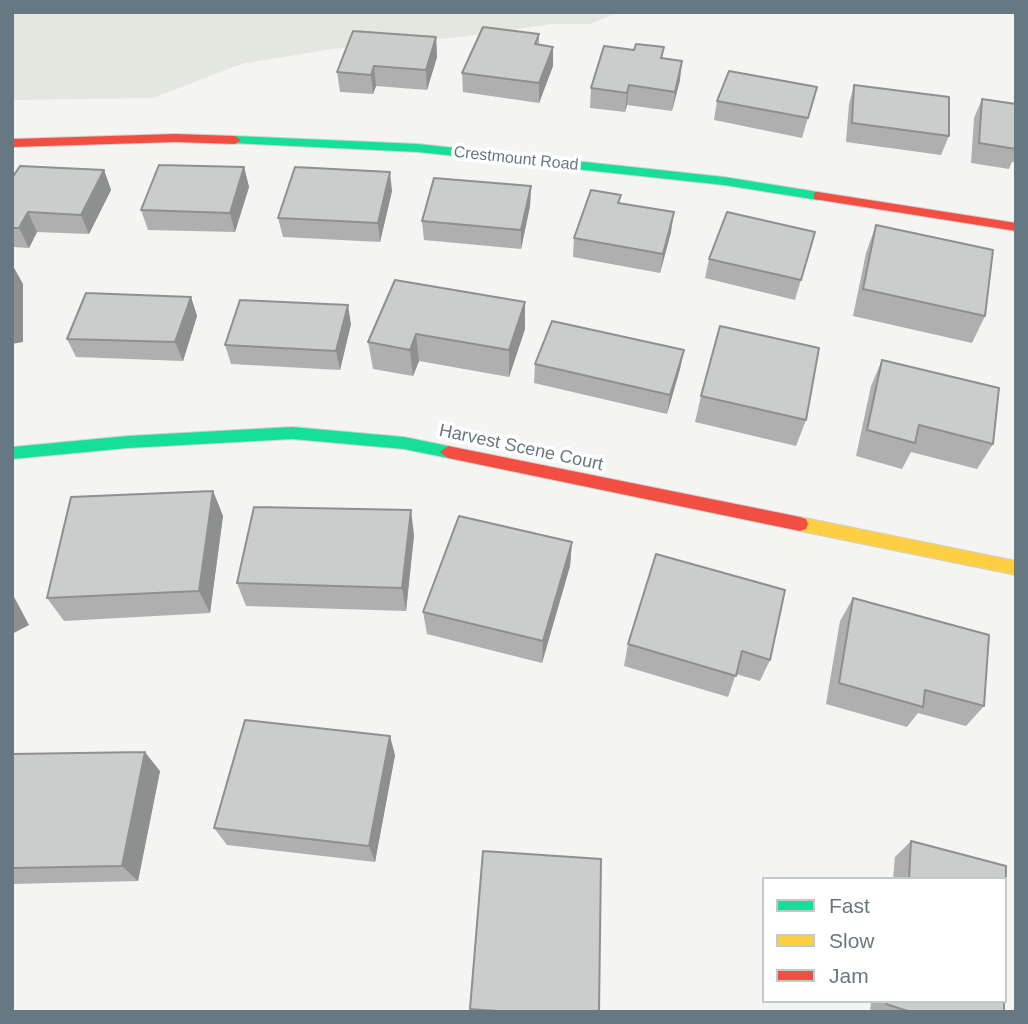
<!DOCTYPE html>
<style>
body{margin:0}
#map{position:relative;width:1028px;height:1024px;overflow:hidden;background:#f4f4f3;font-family:Helvetica,sans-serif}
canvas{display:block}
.frame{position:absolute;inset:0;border:14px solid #667982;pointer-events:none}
.legend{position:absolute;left:762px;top:877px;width:245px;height:126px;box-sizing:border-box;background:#fff;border:2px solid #c2c9cd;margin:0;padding:9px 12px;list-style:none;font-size:21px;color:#667982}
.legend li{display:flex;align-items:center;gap:14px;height:35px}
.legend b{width:35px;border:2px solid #c2c9cd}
</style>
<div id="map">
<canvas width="1028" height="1024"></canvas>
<div class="frame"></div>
<ul class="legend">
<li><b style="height:9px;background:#16e098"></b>Fast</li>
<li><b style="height:9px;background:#ffcf43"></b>Slow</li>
<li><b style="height:9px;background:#f24e42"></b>Jam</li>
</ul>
</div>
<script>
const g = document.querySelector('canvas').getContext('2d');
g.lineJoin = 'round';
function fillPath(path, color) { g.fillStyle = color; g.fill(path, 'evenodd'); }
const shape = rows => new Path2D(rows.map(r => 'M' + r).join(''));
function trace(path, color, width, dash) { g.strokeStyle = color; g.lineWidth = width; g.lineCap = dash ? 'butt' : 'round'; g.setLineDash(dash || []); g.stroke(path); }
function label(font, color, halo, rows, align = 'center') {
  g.font = font + ' Helvetica,sans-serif'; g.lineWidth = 7; g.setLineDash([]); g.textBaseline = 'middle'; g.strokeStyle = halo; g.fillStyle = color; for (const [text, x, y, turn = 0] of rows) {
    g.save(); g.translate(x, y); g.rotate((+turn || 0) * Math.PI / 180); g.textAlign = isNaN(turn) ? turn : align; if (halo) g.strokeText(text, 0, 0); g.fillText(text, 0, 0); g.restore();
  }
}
fillPath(shape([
 [12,12,618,12,590,24,553,24,460,37,332,49,241,64,153,98,12,100]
]), '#e4e6e0');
const fast = shape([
 [235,136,418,144,724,177,818,192,824,196,818,200,724,185,418,152,231,143,231,137,235,136],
 [292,427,404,437,448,446,456,452,448,458,404,449,292,439,128,448,12,459,12,447,128,436,292,427]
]);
const slow = shape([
 [800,517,1016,561,1016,575,800,531,794,529,792,524,794,519,800,517]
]);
const jam = shape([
 [176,134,235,136,241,140,235,144,176,142,12,147,12,139,176,134],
 [818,192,1016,223,1016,231,814,199,814,193,818,192],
 [448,446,800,517,806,519,808,524,806,529,800,531,448,458,440,452,448,446]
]);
trace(fast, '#d0d1d1', 2);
trace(slow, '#d0d1d1', 2);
trace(jam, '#d0d1d1', 2);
fillPath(fast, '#16e098');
fillPath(slow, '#ffcf43');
fillPath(jam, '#f24e42');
fillPath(shape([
 [539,34,539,45,553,47,553,66,539,103,463,92,462,73],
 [436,37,437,57,427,90,376,86,373,94,340,92,337,72],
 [664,47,662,59,680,80,672,111,627,105,625,112,590,108,591,88,634,50],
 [854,85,949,136,941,155,846,142,849,104],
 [817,87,802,138,714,120,717,101],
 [982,99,1016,104,1016,162,1012,162,1009,169,971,163,974,118],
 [244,167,249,187,235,232,148,230,141,210],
 [104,170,111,190,89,234,37,232,29,248,12,247,12,178],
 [531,186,530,206,521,249,424,240,422,221],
 [392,191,380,242,283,237,278,218],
 [620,203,671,232,660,273,573,257,574,238],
 [876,225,985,316,972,343,853,316,866,253],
 [815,232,795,300,705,278,709,259],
 [395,280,525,329,509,377,419,361,413,376,373,369,368,342],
 [191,297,197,316,183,361,76,357,67,339],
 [351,324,340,370,231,364,225,345],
 [684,350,680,369,667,414,534,383,535,364],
 [882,360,993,444,977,469,911,452,902,469,856,456,871,386],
 [701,396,806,420,796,446,695,422],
 [213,491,223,516,210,613,64,621,47,598],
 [414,535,406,611,246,606,237,583],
 [572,542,570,566,542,663,427,634,423,612],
 [656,554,770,660,760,681,736,674,728,697,624,666,628,644],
 [853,598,984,706,966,726,918,713,907,727,826,704,840,621],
 [12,754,160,771,138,881,12,884],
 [395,755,375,862,227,845,214,828],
 [911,841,1005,879,893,879,895,857],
 [871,1001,1004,1001,1004,1012,870,1012],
 [470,1009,599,1012,471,1012]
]), '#afafaf');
fillPath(shape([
 [436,37,437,57,427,90,426,70],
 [553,47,553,66,539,103,539,83],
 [682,61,680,80,672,111,675,92],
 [374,66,376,86,373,94,371,75],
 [629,85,627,105,625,112,627,93],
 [244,167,249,187,235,232,230,213],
 [104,170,111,190,89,234,81,215],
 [390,172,392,191,380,242,378,223],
 [531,186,530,206,521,249,521,230],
 [28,212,37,232,29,248,19,228],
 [674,212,671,232,660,273,663,254],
 [12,264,23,284,23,342,12,344],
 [191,297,197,316,183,361,175,342],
 [525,302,525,329,509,377,509,350],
 [348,305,351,324,340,370,336,351],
 [416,334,419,361,413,376,410,350],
 [684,350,680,369,667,414,670,395],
 [213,491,223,516,210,613,199,591],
 [411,510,414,535,406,611,402,588],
 [572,542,570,566,542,663,543,641],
 [12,593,29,625,12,634],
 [390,736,395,755,375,862,369,846],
 [145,752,160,771,138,881,122,866]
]), '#8e8f8f');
const building = shape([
 [483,27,539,34,535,44,553,47,539,83,462,73,483,27],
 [353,31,436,37,426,70,374,66,371,75,337,72,353,31],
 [636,44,664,47,661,58,682,61,675,92,629,85,627,93,591,88,604,46,634,50,636,44],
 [729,71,817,87,808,118,717,101,729,71],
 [854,85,949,97,949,136,852,123,854,85],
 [982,99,1016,104,1016,149,979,143,982,99],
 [159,165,244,167,230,213,141,210,159,165],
 [20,166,104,170,81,215,28,212,19,228,12,228,12,178,20,166],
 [295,167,390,172,378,223,278,218,295,167],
 [434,178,531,186,521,230,422,221,434,178],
 [591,190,621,195,618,203,674,212,663,254,574,238,591,190],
 [727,212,815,232,801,280,709,259,727,212],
 [876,225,993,250,985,316,863,289,876,225],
 [395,280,525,302,509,350,416,334,410,350,368,342,395,280],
 [86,293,191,297,175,342,67,339,86,293],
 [240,300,348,305,336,351,225,345,240,300],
 [552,321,684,350,670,395,535,364,552,321],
 [720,326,819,348,806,420,701,396,720,326],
 [882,360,999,388,993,444,919,425,915,443,867,430,882,360],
 [213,491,199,591,47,598,71,497,213,491],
 [254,507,411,510,402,588,237,583,254,507],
 [459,516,572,542,543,641,423,612,459,516],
 [656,554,785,590,770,660,742,651,736,676,628,644,656,554],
 [853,598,989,635,984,706,925,690,923,707,839,683,853,598],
 [245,720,390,736,369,846,214,828,245,720],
 [145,752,122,866,12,868,12,754,145,752],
 [911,841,1006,866,1005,943,1005,879,909,879,911,841],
 [483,851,601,859,599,1012,510,1012,470,1009,483,851],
 [887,1001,1004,1001,1004,1012,911,1012,886,1004,887,1001]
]);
fillPath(building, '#cbcccc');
trace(building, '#8e8f8f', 2);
label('16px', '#667982', '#fff', [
 ["Crestmount Road",516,159,6]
]);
label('18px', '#667982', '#fff', [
 ["Harvest Scene Court",521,448,12]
]);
</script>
